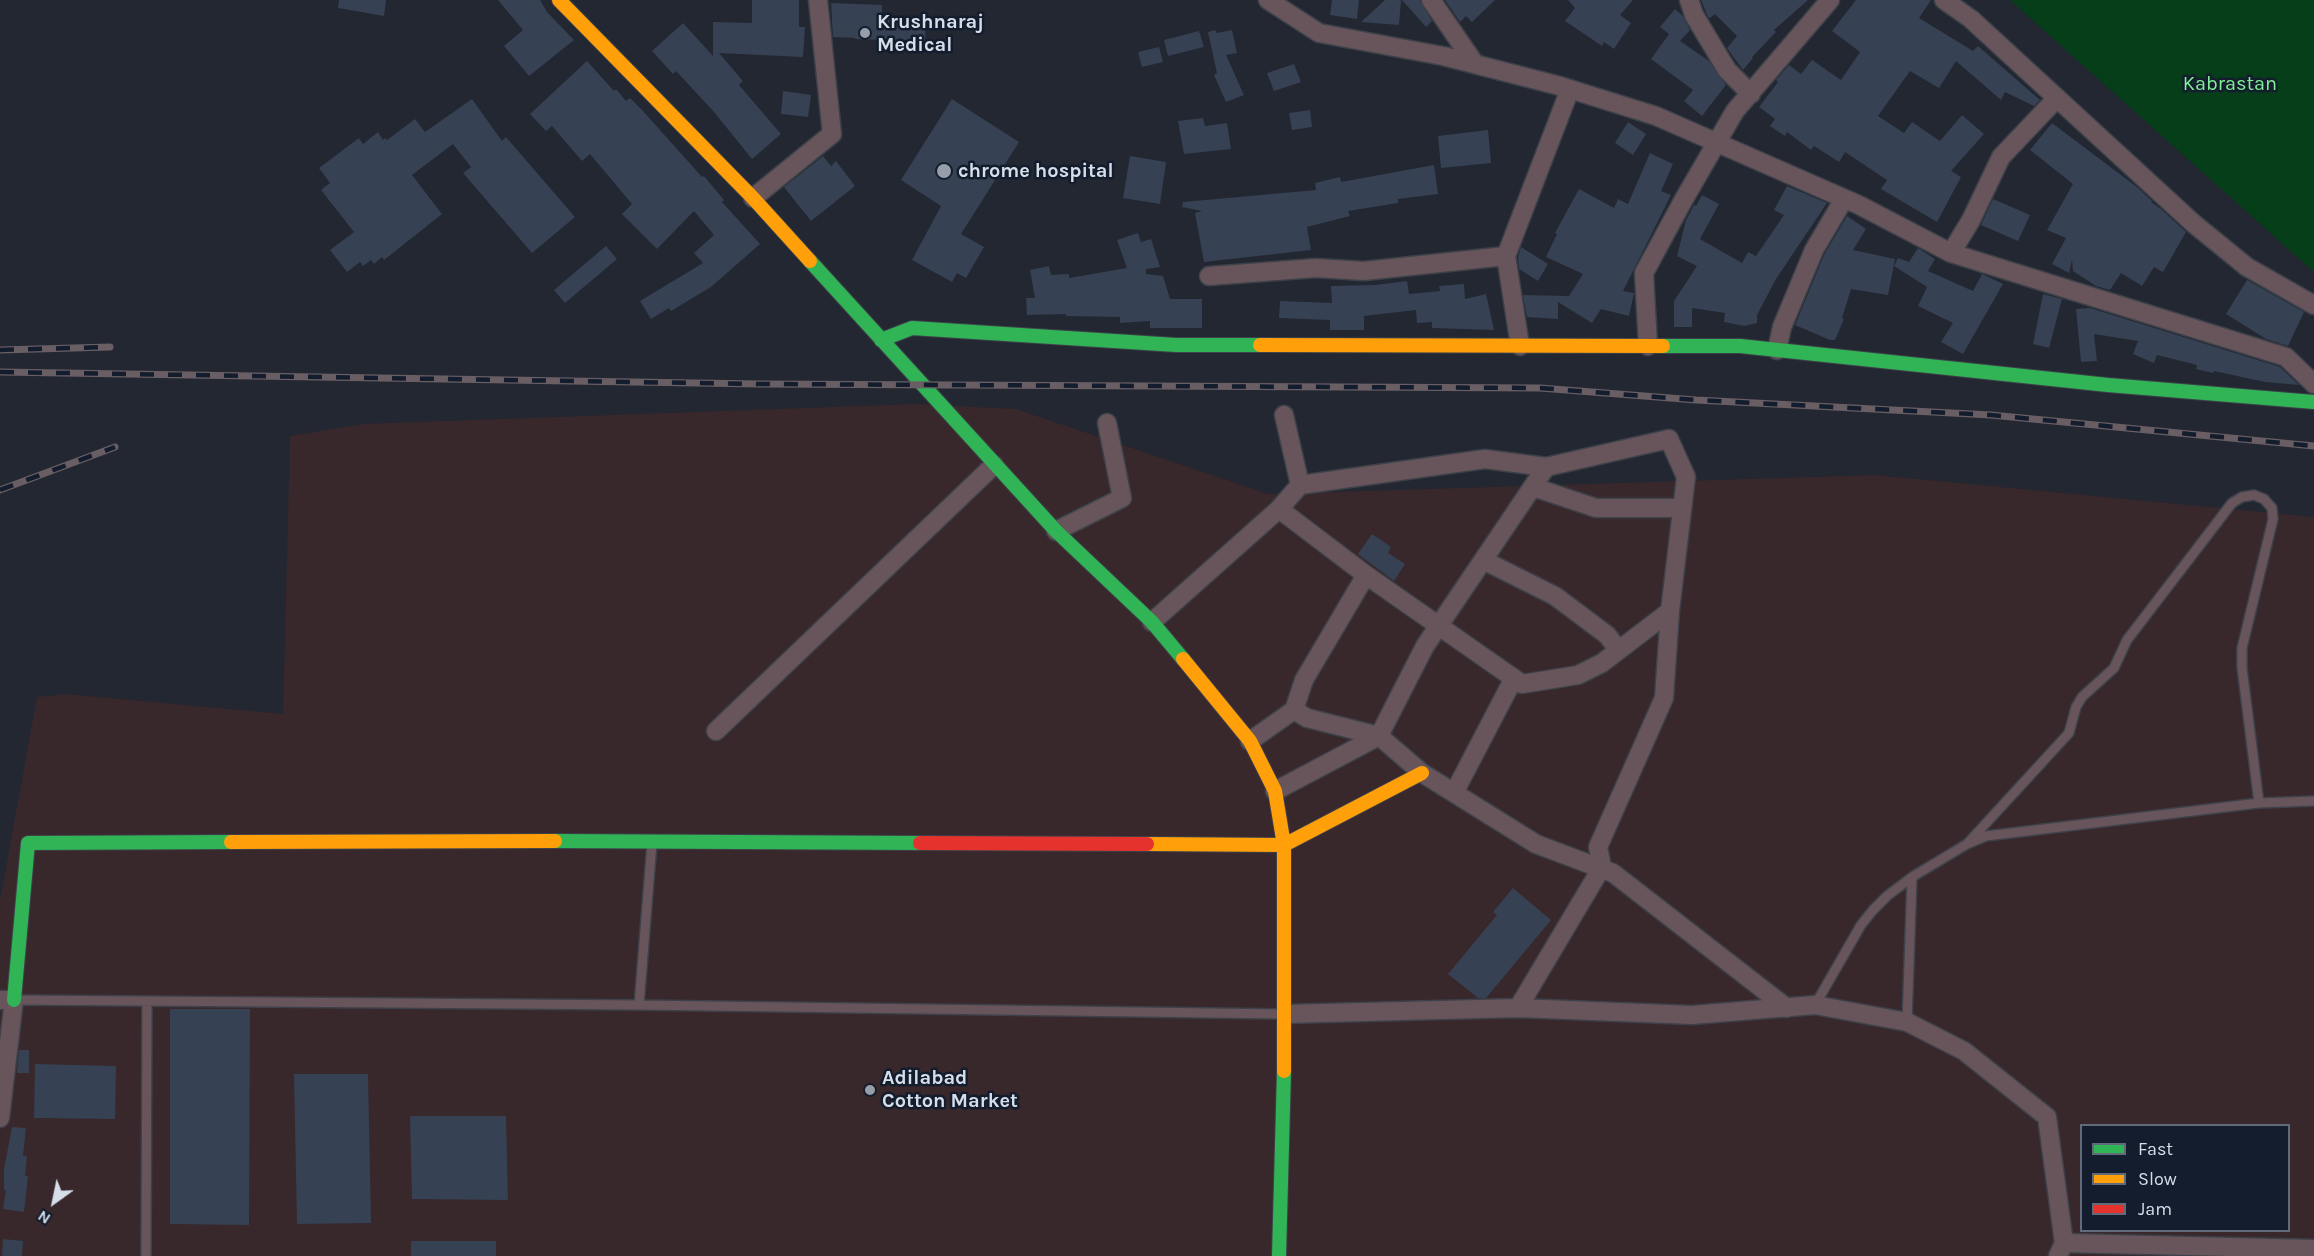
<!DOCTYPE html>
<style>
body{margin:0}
#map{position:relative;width:2314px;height:1256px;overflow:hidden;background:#222731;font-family:Karla,sans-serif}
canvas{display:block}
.legend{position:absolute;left:2080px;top:1124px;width:210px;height:108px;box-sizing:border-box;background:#131d2d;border:2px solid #616a78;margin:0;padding:8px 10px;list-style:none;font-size:18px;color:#d6dee9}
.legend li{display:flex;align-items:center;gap:12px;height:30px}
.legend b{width:30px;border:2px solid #616a78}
.north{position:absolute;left:24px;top:1172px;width:60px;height:60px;-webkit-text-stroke:4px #131d2d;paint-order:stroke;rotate:213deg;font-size:16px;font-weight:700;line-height:24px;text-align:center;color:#d6dee9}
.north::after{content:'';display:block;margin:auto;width:21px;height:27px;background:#d6dee9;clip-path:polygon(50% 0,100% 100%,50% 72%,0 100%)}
</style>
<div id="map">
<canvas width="2314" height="1256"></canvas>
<ul class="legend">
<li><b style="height:8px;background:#30b455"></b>Fast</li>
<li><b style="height:8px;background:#ff9f0a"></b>Slow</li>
<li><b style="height:8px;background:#e5322d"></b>Jam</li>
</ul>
<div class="north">N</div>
</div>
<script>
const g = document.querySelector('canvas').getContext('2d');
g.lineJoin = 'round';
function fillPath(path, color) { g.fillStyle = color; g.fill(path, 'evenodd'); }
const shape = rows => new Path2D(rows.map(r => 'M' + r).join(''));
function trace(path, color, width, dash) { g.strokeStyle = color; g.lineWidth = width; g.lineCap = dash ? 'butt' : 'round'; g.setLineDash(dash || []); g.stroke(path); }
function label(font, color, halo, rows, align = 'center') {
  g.font = font + ' Karla,sans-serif'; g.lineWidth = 5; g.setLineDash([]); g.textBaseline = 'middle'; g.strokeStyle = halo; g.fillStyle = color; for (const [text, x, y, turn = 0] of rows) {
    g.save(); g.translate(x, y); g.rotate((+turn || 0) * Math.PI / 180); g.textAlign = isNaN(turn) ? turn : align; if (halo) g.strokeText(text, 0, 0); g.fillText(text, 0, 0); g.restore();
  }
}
fillPath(shape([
 [915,404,1016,409,1268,494,1875,475,2314,517,2314,1256,0,1256,0,900,37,697,66,694,283,714,290,436,362,424],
 [2082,1126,2288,1126,2288,1230,2082,1230]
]), '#38272b');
fillPath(shape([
 [2010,0,2314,0,2314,272]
]), '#053e19');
fillPath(shape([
 [339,0,386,0,384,16,338,8],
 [498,0,540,0,547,12,574,40,529,76,504,46,523,30],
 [752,0,799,0,799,27,805,27,803,57,719,53,743,81,739,85,781,134,752,159,714,112,676,71,673,74,652,51,683,23,713,56,713,22,752,23],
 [1332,0,1359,0,1357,19,1330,15],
 [1385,0,1401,0,1399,25,1361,22],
 [1402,0,1420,0,1432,21,1426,27],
 [1445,0,1495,0,1472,22,1466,16,1460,22],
 [1568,0,1633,0,1620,15,1631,23,1614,49,1604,42,1602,46,1565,21,1575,8],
 [1701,0,1808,0,1774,30,1776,32,1752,57,1753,58,1743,70,1727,48,1737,36,1715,14,1710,18,1708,17],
 [1856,0,1931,0,1919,18,1973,51,1978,46,2040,100,2034,106,2005,92,2001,100,1956,61,1939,88,1910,71,1878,116,1904,133,1912,122,1940,141,1962,115,1984,134,1951,171,1961,177,1937,222,1881,189,1887,180,1845,152,1839,162,1814,146,1811,150,1787,132,1785,136,1770,126,1775,119,1759,107,1778,82,1776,80,1789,65,1801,74,1812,60,1841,80,1860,52,1832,31],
 [831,3,882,5,882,16,926,17,925,41,855,39,855,38,833,37],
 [1675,9,1683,16,1690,30,1680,41,1709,61,1726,85,1702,116,1684,101,1693,90,1651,59,1669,34,1660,27],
 [1215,30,1217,33,1232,30,1237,53,1226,55,1244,95,1226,102,1214,75,1217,73,1208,32],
 [1199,31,1204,47,1168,56,1164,40],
 [1159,47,1163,62,1142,67,1138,52],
 [587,61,614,91,616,89,626,101,630,98,643,111,702,177,704,176,724,200,722,202,760,244,711,287,671,311,669,308,651,319,640,301,703,263,694,253,714,235,694,211,657,249,622,214,632,204,590,154,582,161,552,126,546,131,530,114],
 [1294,64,1301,82,1274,91,1267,73],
 [783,91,811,95,808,117,781,114],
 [472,99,502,141,506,137,575,217,532,253,463,173,471,167,453,144,412,175,442,214,384,260,382,257,374,264,371,260,363,266,360,262,347,272,330,250,354,232,321,190,330,183,319,168,359,138,363,144,378,132,383,140,385,138,387,140,415,119,425,132],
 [952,99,1019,142,961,234,984,247,966,278,957,273,952,282,912,260,941,206,901,180],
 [1310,110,1312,127,1292,130,1289,113],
 [1203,118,1205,126,1227,123,1231,149,1184,154,1178,121],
 [1628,122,1646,134,1633,155,1615,143],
 [2052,123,2137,187,2152,201,2151,202,2161,209,2186,232,2163,272,2154,267,2142,286,2121,273,2110,290,2096,286,2073,271,2072,260,2069,273,2052,264,2066,238,2047,230,2073,184,2030,150],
 [1488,130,1491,163,1441,168,1438,136],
 [1650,153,1673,164,1661,191,1671,195,1623,291,1634,293,1629,316,1601,309,1592,323,1558,302,1558,319,1527,317,1523,295,1569,296,1583,274,1546,257,1557,234,1555,233,1579,189,1614,208,1618,199,1628,204],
 [823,156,831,166,836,161,855,186,811,221,784,187],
 [1130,156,1166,162,1160,204,1123,198],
 [1434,165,1438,194,1398,199,1398,203,1348,211,1350,216,1307,227,1311,250,1204,262,1195,213,1202,211,1182,207,1183,202,1316,190,1315,183,1340,177,1341,182],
 [1787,186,1827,203,1776,279,1757,315,1757,323,1744,326,1724,322,1725,313,1692,308,1692,327,1674,327,1674,301,1697,266,1677,256,1686,220,1694,205,1696,206,1702,195,1719,204,1700,239,1742,263,1748,252,1756,256,1784,215,1774,210],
 [1993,199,2030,215,2018,241,1981,225],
 [1847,216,1866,229,1853,250,1895,259,1888,295,1851,289,1842,318,1844,319,1835,340,1830,340,1795,325,1824,255],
 [1138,233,1141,242,1151,239,1160,267,1146,269,1146,274,1163,276,1170,299,1202,299,1202,328,1150,328,1150,321,1120,323,1120,317,1066,316,1066,314,1027,315,1026,298,1035,298,1030,270,1049,266,1051,275,1069,274,1069,278,1127,268,1117,240],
 [606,246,617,259,565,303,554,290],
 [1521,247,1548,264,1538,281,1519,269,1518,257],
 [1918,248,1935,259,1928,271,1973,291,1982,274,2003,284,1963,354,1941,342,1953,323,1918,306,1927,287,1894,266,1898,258,1909,262],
 [2247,280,2304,312,2288,346,2266,339,2226,314],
 [1407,281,1409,294,1440,291,1439,286,1464,284,1465,299,1486,294,1494,330,1432,328,1432,322,1417,323,1416,310,1364,316,1364,330,1330,330,1330,320,1279,318,1280,301,1332,303,1331,286,1375,285],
 [2043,294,2062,299,2049,348,2033,344],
 [2090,308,2280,367,2299,385,2265,382,2214,371,2213,373,2196,369,2197,365,2157,355,2154,363,2133,354,2138,341,2094,334,2097,361,2081,362,2076,309],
 [1372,534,1391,547,1388,553,1405,564,1394,581,1358,554],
 [1513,888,1551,920,1486,998,1478,998,1448,974,1497,915,1493,912],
 [170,1009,250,1009,249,1225,170,1224],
 [19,1050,29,1050,29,1073,17,1073],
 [35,1064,116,1066,115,1119,34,1118],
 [294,1074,368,1074,371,1223,297,1224],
 [410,1116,506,1116,508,1200,412,1199],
 [12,1127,26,1128,23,1156,27,1156,25,1176,28,1176,24,1212,3,1209,6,1190,4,1190,4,1169],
 [3,1239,23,1241,22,1256,2,1256],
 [411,1241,496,1241,496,1256,411,1256]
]), '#364153');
const lane = shape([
 [1967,844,2069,733,2076,707,2082,697,2114,668,2127,640,2232,503,2242,497,2254,495,2264,499,2272,508,2273,519,2242,648,2242,668,2259,803],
 [15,1000,639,1005,1282,1014],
 [639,1005,652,843],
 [1815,1005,1861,925,1873,910,1887,896,1912,877,1967,844,1986,836,2259,803,2314,801],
 [1907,1022,1912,877],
 [146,1256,147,1001]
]);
const street = shape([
 [1268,0,1319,33,1443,56,1560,86,1656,116,1859,205,1951,253,2286,357,2314,384],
 [1431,0,1475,64],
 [1689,0,1694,15,1727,70,1751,94],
 [1944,0,1971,19,2193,223,2247,267,2314,305],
 [753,198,832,134,818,0],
 [1951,253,1971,220,2001,157,2057,98],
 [1209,276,1316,268,1364,271,1506,256],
 [1520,346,1506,256,1570,89],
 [1648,346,1644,273,1684,199,1735,111,1830,0],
 [1777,350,1782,327,1814,250,1844,199],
 [1533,487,1596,508,1682,508],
 [1056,531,1122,498,1107,423],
 [1483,560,1555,596,1607,635,1618,649],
 [1366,575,1522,684,1578,675,1602,663,1670,611],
 [1152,622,1279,509],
 [1294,710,1307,718,1379,736,1422,773,1536,844,1613,873,1787,1008],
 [716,731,994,465],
 [1250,741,1294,710,1304,680,1366,575,1279,509,1300,485,1284,415],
 [1275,791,1379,736,1425,646,1546,467,1485,459,1300,485],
 [1454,793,1514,678],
 [0,1000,14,1000,0,1118],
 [1518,1008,1602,867,1598,847,1664,698,1670,611,1686,477,1669,439,1546,467],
 [1285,1014,1518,1008,1692,1015,1815,1005,1907,1022,1964,1051,2047,1117,2064,1243],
 [2058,1256,2064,1243,2314,1249]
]);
const fast = shape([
 [810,261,1056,531,1152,622,1183,659],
 [881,340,912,328,1176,345,1260,345],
 [1663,346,1740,346,2108,385,2314,402],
 [555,841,920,843],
 [14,1000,28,843,231,842],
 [1279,1256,1284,1071]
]);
const slow = shape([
 [559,0,753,198,810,261],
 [1260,345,1663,346],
 [1183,659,1250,741,1275,791,1284,845,1284,1071],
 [231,842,555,841],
 [1147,844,1284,845,1422,773]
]);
const jam = shape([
 [920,843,1147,844]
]);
trace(lane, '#3d4149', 12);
trace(street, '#3d4149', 21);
trace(fast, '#3d4149', 16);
trace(slow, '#3d4149', 16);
trace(jam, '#3d4149', 16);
trace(lane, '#68555b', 9);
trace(street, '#68555b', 18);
trace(fast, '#30b455', 14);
trace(slow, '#ff9f0a', 14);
trace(jam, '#e5322d', 14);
const rail = shape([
 [0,350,110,347],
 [0,372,760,384,1540,388,1696,400,1991,415,2314,446],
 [0,490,115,447]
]);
trace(rail, '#695e64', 7);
trace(rail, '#131d2d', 4.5, [14]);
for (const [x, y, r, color] of [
 [865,33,6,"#979ea9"],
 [944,171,8,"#979ea9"],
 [870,1090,6,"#979ea9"]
]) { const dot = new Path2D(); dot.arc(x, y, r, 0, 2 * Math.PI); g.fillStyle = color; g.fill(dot); trace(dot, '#131d2d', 2); }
label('bold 20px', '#d6dee9', '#131d2d', [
 ["Krushnaraj",877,22],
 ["Medical",877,45],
 ["chrome hospital",958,171],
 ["Adilabad",882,1078],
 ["Cotton Market",882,1101]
], 'left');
label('20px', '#82ef95', '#131d2d', [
 ["Kabrastan",2230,84]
]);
</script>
